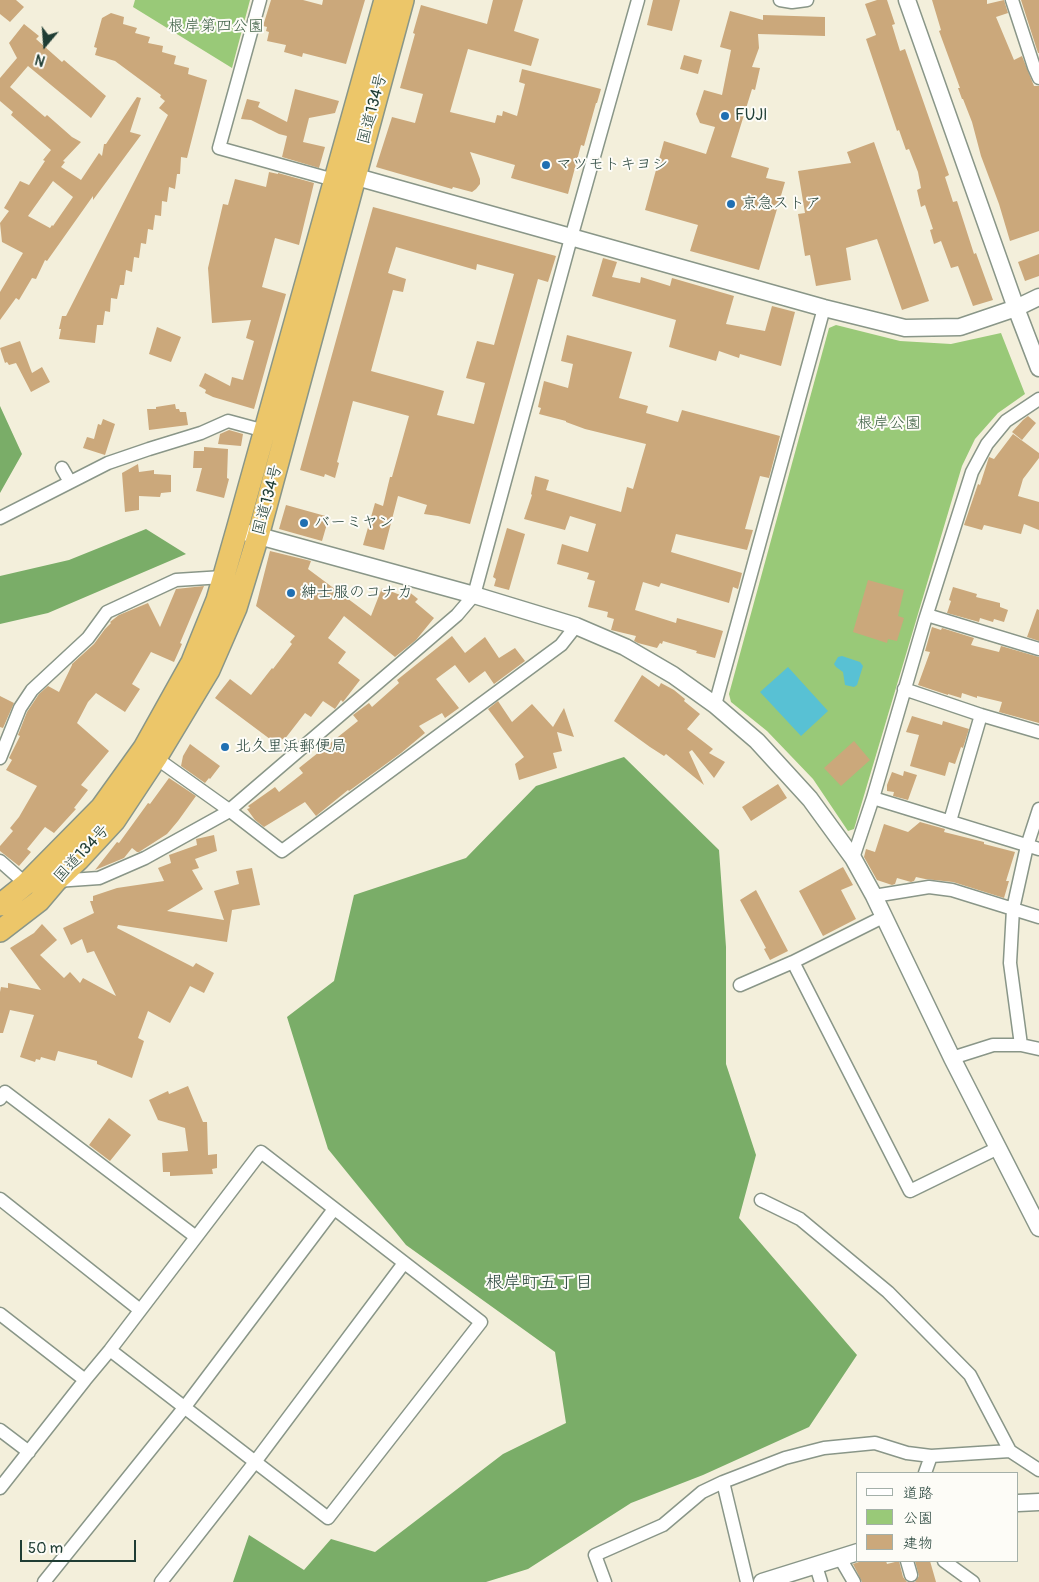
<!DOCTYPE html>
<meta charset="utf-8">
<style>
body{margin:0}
#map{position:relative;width:1039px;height:1582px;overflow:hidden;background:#f3efdb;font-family:Pangolin,"Klee One",sans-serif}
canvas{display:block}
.legend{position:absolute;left:856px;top:1472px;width:162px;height:90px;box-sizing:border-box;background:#fdfcf7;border:1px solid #a4b0a9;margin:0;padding:6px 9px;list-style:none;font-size:15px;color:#1f3d34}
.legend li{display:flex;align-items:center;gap:10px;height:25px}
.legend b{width:25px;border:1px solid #a4b0a9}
.north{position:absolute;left:20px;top:20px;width:50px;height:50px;-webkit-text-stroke:4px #fdfcf7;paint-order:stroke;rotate:198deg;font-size:14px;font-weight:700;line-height:20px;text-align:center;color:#1f3d34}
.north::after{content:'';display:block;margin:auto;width:18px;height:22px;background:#1f3d34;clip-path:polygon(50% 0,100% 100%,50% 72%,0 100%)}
.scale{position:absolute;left:20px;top:1540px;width:116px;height:22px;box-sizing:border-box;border:2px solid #1f3d34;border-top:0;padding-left:6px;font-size:15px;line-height:18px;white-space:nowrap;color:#1f3d34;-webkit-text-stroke:4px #fdfcf7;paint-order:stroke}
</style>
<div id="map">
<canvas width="1039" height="1582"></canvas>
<ul class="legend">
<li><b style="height:6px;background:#fff"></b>道路</li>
<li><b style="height:14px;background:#99c978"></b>公園</li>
<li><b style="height:14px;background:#cba87b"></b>建物</li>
</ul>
<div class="north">N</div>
<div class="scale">50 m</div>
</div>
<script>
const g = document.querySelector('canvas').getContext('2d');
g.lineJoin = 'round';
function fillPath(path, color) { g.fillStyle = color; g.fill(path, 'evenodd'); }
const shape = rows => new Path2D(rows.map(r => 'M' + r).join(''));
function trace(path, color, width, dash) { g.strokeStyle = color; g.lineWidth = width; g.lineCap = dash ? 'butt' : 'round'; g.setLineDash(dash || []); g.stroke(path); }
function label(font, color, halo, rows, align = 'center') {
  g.font = font + ' Pangolin,"Klee One",sans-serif'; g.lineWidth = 4; g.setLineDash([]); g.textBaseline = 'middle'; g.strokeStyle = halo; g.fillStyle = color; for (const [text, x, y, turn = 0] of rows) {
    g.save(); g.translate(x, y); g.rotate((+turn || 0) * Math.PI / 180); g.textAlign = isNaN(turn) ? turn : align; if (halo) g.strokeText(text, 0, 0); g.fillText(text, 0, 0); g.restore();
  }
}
fillPath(shape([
 [135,0,250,0,232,68,133,7],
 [836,325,900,341,951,344,1001,333,1025,394,998,413,975,439,962,466,854,829,848,831,813,779,767,731,731,702,729,694,829,328]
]), '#99c978');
fillPath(shape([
 [0,406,22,454,0,493],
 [146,529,186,554,48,613,0,624,0,576,69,560],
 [624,757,719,850,726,947,726,1064,756,1155,739,1218,857,1355,809,1427,703,1475,631,1503,528,1569,486,1582,233,1582,249,1535,304,1570,331,1539,375,1552,503,1454,566,1423,555,1352,406,1245,328,1149,287,1017,334,981,354,895,466,858,536,786]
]), '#7aad68');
fillPath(shape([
 [842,656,860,662,863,666,857,685,854,687,845,685,843,672,836,667,834,664,838,657],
 [788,667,828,711,801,736,760,692]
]), '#58c1d4');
fillPath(shape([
 [0,0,16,0,24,7,10,22,0,14],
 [271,0,303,0,322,5,323,0,365,0,346,64,303,53,302,57,284,52,286,45,267,41,269,32,266,31,267,27,263,26],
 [493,0,523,0,514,31,539,39,531,66,468,49,450,112,495,123,497,115,502,116,503,111,517,116,525,84,519,82,522,69,601,89,597,103,596,103,584,146,581,145,568,194,511,178,515,165,470,152,480,179,480,184,476,189,472,192,453,187,452,189,376,167,392,117,415,123,423,94,400,88,415,34,413,33,421,5,487,24],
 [653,0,680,0,672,31,647,25],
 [877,0,887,0,895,24,892,25,900,51,905,49,949,175,945,177,953,202,957,201,974,254,976,253,993,300,973,306,958,266,951,268,941,241,934,244,930,230,933,229,925,205,921,207,917,190,921,188,918,172,909,149,906,150,899,130,897,131,866,39,876,35,865,4],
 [932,0,987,0,987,4,1004,0,1008,13,996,17,1014,60,1022,56,1034,86,1039,86,1039,231,1010,241,999,204,981,156,972,122,963,99,962,99,958,88,960,88,939,31,941,30],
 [1021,0,1039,0,1039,53,1038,53],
 [730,11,763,20,763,15,825,17,825,36,758,34,759,48,752,67,760,68,755,90,752,89,731,157,769,168,766,178,785,182,759,270,690,251,698,225,645,210,664,141,706,154,715,127,700,123,696,114,704,90,722,95,731,50,720,47],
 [111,13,124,17,123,24,137,28,135,33,150,37,148,43,163,46,162,52,176,56,174,64,189,68,188,74,207,80,187,158,181,157,180,174,177,174,175,189,169,187,167,202,162,201,161,216,155,215,153,230,148,229,146,244,141,243,139,258,134,257,132,272,126,270,124,285,120,285,117,299,111,298,110,312,105,311,103,325,97,325,95,343,59,339,61,329,59,329,62,316,66,316,168,115,159,108,165,101,160,97,161,95,115,61,95,55,97,48,94,47,102,18],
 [24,24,39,36,36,39,62,62,64,60,106,96,91,118,28,66,10,87,45,117,47,115,72,137,81,142,63,161,65,162,61,167,81,180,99,153,102,156,104,144,106,144,137,97,141,98,130,132,141,135,93,200,93,196,47,261,45,260,36,279,32,278,19,300,16,298,0,320,0,292,23,253,2,242,0,223,9,211,4,208,20,181,29,185,45,161,43,160,51,150,11,115,13,112,0,101,0,78,17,58,9,43],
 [53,181,73,197,53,226,52,225,50,228,28,216],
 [684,55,702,60,698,74,680,69],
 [295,89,339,101,335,113,309,118,303,142,325,147,319,168,282,157,287,136,279,134,251,120,241,119,247,99,260,102,258,107,287,122],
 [874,142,929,301,902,310,877,239,846,248,851,280,816,286,810,255,805,256,798,214,805,213,798,171,851,163,847,152],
 [269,172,278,174,278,173,314,183,299,245,275,238,262,287,286,294,254,409,213,397,205,393,206,390,199,386,205,373,230,386,232,377,243,380,254,341,246,338,251,320,212,323,208,268,223,204,228,205,235,179,266,187],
 [373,207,556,256,548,282,538,279,470,524,438,516,424,514,427,505,398,496,384,550,363,545,375,503,383,506,390,477,392,477,409,416,353,401,337,462,339,463,335,478,325,474,324,477,300,470],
 [396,247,476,270,477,264,514,274,494,345,477,341,466,378,485,383,474,424,437,415,444,391,371,371,393,290,403,292,406,279,388,273],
 [1039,254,1039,276,1025,281,1018,262],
 [603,258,617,262,612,277,640,283,641,277,670,286,672,278,734,296,726,324,765,331,772,306,795,312,781,366,740,354,739,358,719,351,716,361,669,347,676,320,592,296],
 [157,327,181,337,171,362,149,354],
 [567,335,632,352,619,398,648,406,646,413,678,422,682,410,780,436,769,478,760,476,745,529,753,530,747,550,676,534,671,552,742,573,738,589,733,587,729,603,661,583,659,587,643,582,635,610,676,623,677,618,723,631,715,658,696,653,697,651,663,641,662,644,660,643,657,648,638,643,634,641,636,636,611,630,614,619,607,617,608,612,588,607,595,581,587,579,589,573,557,564,562,544,588,552,596,524,570,516,565,530,524,519,532,495,531,494,535,476,549,480,546,490,621,512,627,487,633,489,646,444,585,429,566,422,566,421,539,414,541,408,538,407,544,381,568,388,573,364,561,361],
 [20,341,32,373,42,367,50,382,31,392,16,363,9,365,7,362,5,363,0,348],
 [175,404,176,409,179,409,180,412,186,412,188,425,149,430,147,409,156,409,156,407],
 [1028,416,1036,423,1022,440,1012,432,1023,420],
 [103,419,115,424,105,455,83,448,87,437,94,439,98,424,101,425],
 [229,430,243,434,241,446,218,444,220,434],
 [1013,434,1039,453,1039,458,1023,479,1018,496,1039,502,1039,530,1024,524,1021,534,984,525,982,530,964,525,978,484,980,485,988,460,989,457,994,459],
 [204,447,228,449,227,478,229,479,224,498,196,491,202,468,193,468,194,451,204,451],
 [138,464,139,472,154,470,154,474,171,475,171,492,161,493,160,497,139,496,139,510,125,512,122,473],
 [286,505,329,517,322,541,279,529],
 [507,528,525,534,509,590,494,586,496,579,493,577],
 [270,551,311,561,308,569,371,616,382,588,403,596,408,591,418,599,415,602,434,618,416,640,395,657,344,616,328,638,346,652,338,663,360,680,343,702,341,700,335,709,323,701,311,717,305,713,284,740,282,739,278,745,215,698,230,679,251,695,272,668,273,669,292,644,290,642,295,636,256,606],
 [868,580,904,590,898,616,904,618,897,641,888,639,887,643,853,632],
 [204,586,180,643,182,644,174,662,151,652,132,684,140,689,125,712,96,693,88,702,77,723,109,751,81,785,88,790,74,808,76,809,54,833,45,827,27,849,31,852,19,866,0,851,0,846,13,831,10,828,19,817,37,786,6,770,12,760,9,758,20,736,18,735,27,712,39,694,48,686,59,692,72,665,72,664,94,644,105,629,111,623,110,622,119,615,148,603,160,627,176,589],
 [953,587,977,594,976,597,1000,603,1000,607,1008,610,1004,622,994,619,993,622,980,618,979,622,947,613,951,601,949,600],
 [1037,609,1039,610,1039,641,1027,637],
 [932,627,941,630,942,628,974,638,971,645,999,652,1001,646,1039,657,1039,723,999,712,1002,702,977,696,977,698,962,693,961,698,948,694,948,695,918,685,930,652,925,651],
 [452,636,465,653,485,637,499,658,515,648,525,661,494,684,485,671,469,683,455,665,436,679,459,708,445,718,442,713,419,726,425,733,401,753,349,791,348,790,316,816,305,802,264,827,255,820,247,809,250,808,248,806,275,787,279,792,303,773,299,768,358,721,353,715,369,703,372,707,399,683,397,680],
 [642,675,659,687,661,683,674,690,685,699,684,701,700,714,687,729,713,749,709,753,725,762,714,778,692,750,689,752,704,785,666,754,664,756,650,747,614,721],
 [0,696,14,703,3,728,0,727],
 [498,701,512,722,532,704,553,727,564,708,574,737,557,732,562,751,553,753,557,768,519,780,515,764,524,757,488,709],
 [912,716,942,725,943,721,969,729,963,748,961,747,955,764,949,762,945,776,910,766,919,735,906,732],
 [854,741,870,760,841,786,824,768],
 [190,744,220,766,210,779,209,778,205,783,181,766,183,756],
 [904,771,917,775,908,800,893,796,894,792,887,791,887,785,892,772,903,776],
 [169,778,196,796,178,821,167,834,139,852,137,852,132,848,124,858,95,870,117,842,119,843,148,803,150,804],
 [778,784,787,798,751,821,742,807],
 [920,822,945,829,944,832,984,842,984,844,1015,852,1006,881,1009,881,1004,898,953,882,925,879,916,877,914,881,911,882,897,878,895,884,892,885,877,880,864,857,866,849,875,852,884,824,908,832],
 [214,835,217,851,195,859,199,868,192,870,203,889,167,911,224,920,214,891,239,884,236,871,252,868,260,905,232,910,227,942,118,925,117,928,115,927,193,967,196,963,214,973,204,993,190,986,170,1023,148,1011,138,1038,144,1041,132,1078,97,1064,97,1061,58,1051,55,1061,41,1057,40,1060,36,1059,35,1062,20,1057,34,1015,10,1010,3,1033,0,1033,0,992,1,987,8,988,8,983,41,990,10,948,34,933,42,924,57,940,40,955,64,978,70,972,80,983,83,978,116,996,94,951,87,953,82,939,71,945,63,928,94,913,90,901,93,901,93,896,117,888,164,881,158,868,171,863,169,855,197,845,196,839],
 [843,867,853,885,841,890,856,919,823,936,799,891],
 [756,890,788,951,770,960,764,949,766,948,740,900],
 [188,1086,203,1122,207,1122,208,1155,217,1154,217,1168,212,1169,213,1174,170,1176,170,1172,163,1172,162,1153,188,1151,185,1128,158,1120,149,1100,168,1091,169,1094],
 [109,1118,131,1135,110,1161,89,1145],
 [862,1561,886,1561,887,1564,899,1561,903,1577,907,1582,862,1582,853,1564],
 [915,1561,930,1561,936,1582,915,1582,919,1576]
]), '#cba87b');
const minor = shape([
 [260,0,219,148,334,180],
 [780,0,792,2,807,0],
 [1012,0,1034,67,1039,78],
 [62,468,70,482],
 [0,518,108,463,149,449,201,433,228,421,265,431],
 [927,615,1039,649],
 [904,689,981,715,1039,732],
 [715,705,824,308],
 [0,758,20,708,32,690,88,638,107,612,176,580,223,577],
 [156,758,229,810,282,851,561,645,576,626],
 [873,798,925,620,972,472,987,444,1006,421,1039,399],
 [950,821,981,715],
 [853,858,873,798,1039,849],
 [0,861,26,884],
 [56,881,99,878,145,858,226,813,457,615,474,595,571,238,638,0],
 [874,896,929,887,952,890,1039,917],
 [883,917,793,962,910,1191,998,1148],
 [740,985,793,962],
 [1021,1045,1010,963,1013,909,1027,846,1039,809],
 [952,1058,993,1045,1021,1045,1039,1049],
 [0,1099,5,1092,196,1237],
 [0,1199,140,1310],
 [761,1200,800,1219,888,1292,970,1375,1010,1451],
 [0,1314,85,1380],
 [0,1430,29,1452],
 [925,1473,931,1456],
 [723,1482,747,1582],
 [0,1488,85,1380,110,1350,261,1152,481,1322,328,1518,110,1350],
 [840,1558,854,1582],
 [907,1561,911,1575],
 [944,1561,973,1582],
 [816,1566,821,1582],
 [44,1582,184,1408,334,1209],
 [161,1582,255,1462,404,1263],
 [605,1582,595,1555,663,1525,702,1492,723,1482,785,1458,824,1448,875,1443,907,1453,931,1456,1010,1451,1039,1470]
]);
const tertiary = shape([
 [346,174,824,308,905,328,960,327,1016,308,907,0],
 [1039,297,1016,308,1039,368],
 [248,533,474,595,576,626,625,647,673,675,715,705,757,741,810,799,853,858,874,896,952,1058,1039,1228],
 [1018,1503,1039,1502],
 [762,1582,858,1552]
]);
const trunk = shape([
 [0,905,26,884,101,808,144,748,192,662,217,600,237,530,385,0],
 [0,931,39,901,56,881,78,860,115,820,156,758,209,670,236,608,258,536,403,0]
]);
trace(minor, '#899688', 15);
trace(tertiary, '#899688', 19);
trace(trunk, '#899688', 24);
trace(minor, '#fff', 12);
trace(tertiary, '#fff', 16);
trace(trunk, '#ecc669', 21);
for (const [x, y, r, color] of [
 [725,116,5,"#1f6fb2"],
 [546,165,5,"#1f6fb2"],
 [731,204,5,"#1f6fb2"],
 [304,523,5,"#1f6fb2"],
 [291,593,5,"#1f6fb2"],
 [225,747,5,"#1f6fb2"]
]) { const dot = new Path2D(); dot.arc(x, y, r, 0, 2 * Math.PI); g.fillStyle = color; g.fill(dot); trace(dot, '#fdfcf7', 2); }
label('16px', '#3e6045', '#fdfcf7', [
 ["根岸第四公園",216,27],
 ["根岸公園",889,424]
]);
label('16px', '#1f3d34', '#fdfcf7', [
 ["国道134号",373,109,-75],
 ["国道134号",268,500,-75],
 ["国道134号",82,854,-47]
]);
label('16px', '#1f3d34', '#fdfcf7', [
 ["FUJI",735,116],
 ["マツモトキヨシ",556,165],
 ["京急ストア",741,204],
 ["バーミヤン",314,523],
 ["紳士服のコナカ",301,593],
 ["北久里浜郵便局",235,747]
], 'left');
label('18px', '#1f3d34', '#fdfcf7', [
 ["根岸町五丁目",539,1283]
]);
</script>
